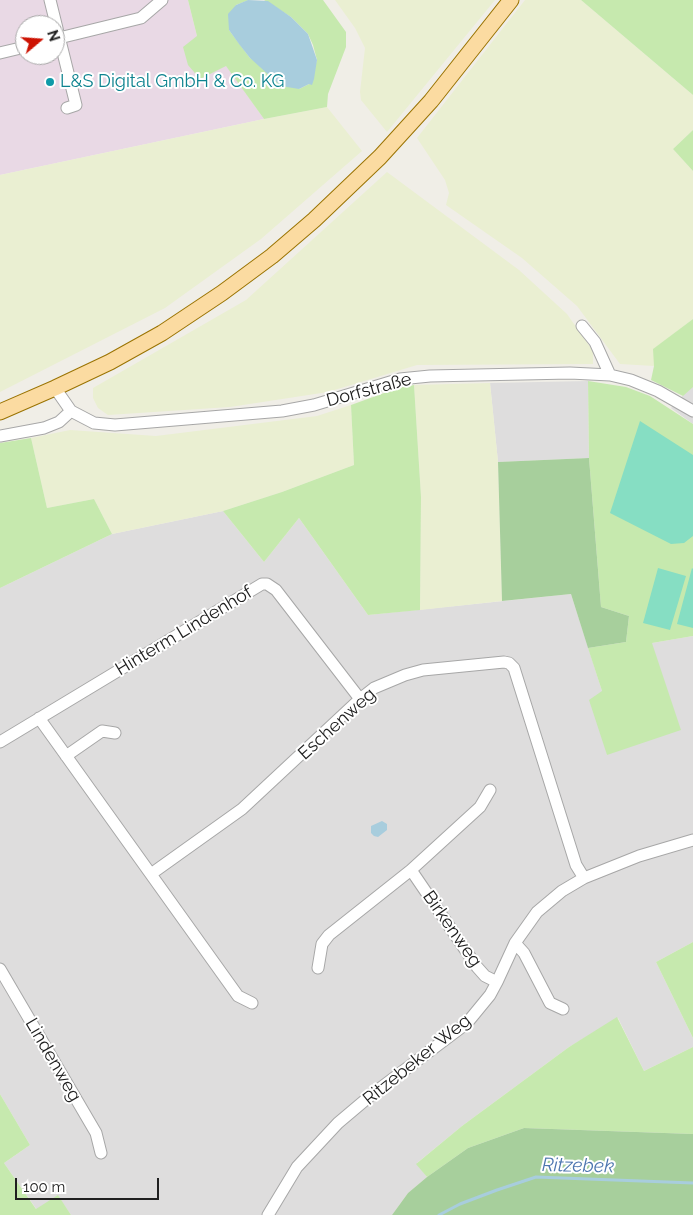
<!DOCTYPE html>
<meta charset="utf-8">
<style>
body{margin:0}
#map{position:relative;width:693px;height:1215px;overflow:hidden;background:#f0eee7;font-family:Raleway,sans-serif}
canvas{display:block}
.north{position:absolute;left:15px;top:15px;width:50px;height:50px;box-sizing:border-box;background:#fff;border:1px solid #a6a6a6;border-radius:50%;rotate:72deg;font-size:14px;font-weight:700;line-height:20px;text-align:center;color:#202020}
.north::after{content:'';display:block;margin:auto;width:18px;height:22px;background:#cd1303;clip-path:polygon(50% 0,100% 100%,50% 72%,0 100%)}
.scale{position:absolute;left:15px;top:1178px;width:144px;height:22px;box-sizing:border-box;border:2px solid #202020;border-top:0;padding-left:6px;font-size:15px;line-height:18px;white-space:nowrap;color:#202020;-webkit-text-stroke:4px #fff;paint-order:stroke}
</style>
<div id="map">
<canvas width="693" height="1215"></canvas>
<div class="north">N</div>
<div class="scale">100 m</div>
</div>
<script>
const g = document.querySelector('canvas').getContext('2d');
g.lineJoin = 'round';
function fillPath(path, color) { g.fillStyle = color; g.fill(path, 'evenodd'); }
const shape = rows => new Path2D(rows.map(r => 'M' + r).join(''));
function trace(path, color, width, dash) { g.strokeStyle = color; g.lineWidth = width; g.lineCap = dash ? 'butt' : 'round'; g.setLineDash(dash || []); g.stroke(path); }
function label(font, color, halo, rows, align = 'center') {
  g.font = font + ' Raleway,sans-serif'; g.lineWidth = 4; g.setLineDash([]); g.textBaseline = 'middle'; g.strokeStyle = halo; g.fillStyle = color; for (const [text, x, y, turn = 0] of rows) {
    g.save(); g.translate(x, y); g.rotate((+turn || 0) * Math.PI / 180); g.textAlign = isNaN(turn) ? turn : align; if (halo) g.strokeText(text, 0, 0); g.fillText(text, 0, 0); g.restore();
  }
}
fillPath(shape([
 [588,381,589,458,498,462,490,383],
 [691,387,693,387,693,424,671,408],
 [223,511,264,562,299,518,368,615,571,594,602,691,607,755,652,643,693,636,693,942,656,962,693,1038,693,1047,644,1071,618,1018,569,1047,462,1126,417,1163,427,1177,408,1193,392,1215,71,1215,58,1196,37,1210,4,1163,30,1145,0,1094,0,588,112,534]
]), '#dedddd');
fillPath(shape([
 [0,0,188,0,197,36,226,65,264,119,0,175],
 [25,25,55,25,55,55,25,55]
]), '#e9d9e5');
fillPath(shape([
 [335,0,495,0,387,132,361,100,360,92,365,48,355,28],
 [525,0,581,0,693,95,693,130,673,149,693,171,693,319,654,349,654,366,620,364,577,306,522,258,446,205,449,193,445,180,417,138],
 [327,107,362,151,261,239,165,308,0,392,0,175,264,119],
 [387,172,519,270,567,314,593,351,593,364,417,365,328,392,230,407,108,415,98,408,93,398,93,388,246,300],
 [490,383,498,462,502,601,420,610,421,497,414,385],
 [351,405,354,465,282,492,223,511,112,534,94,499,47,508,31,438,70,430,156,436,317,416]
]), '#eaefd2');
fillPath(shape([
 [188,0,249,0,236,5,229,30,250,58,299,89,309,84,317,60,313,45,308,34,291,17,264,0,323,0,346,32,346,47,328,94,327,107,264,119,226,66,200,79,188,65,183,47,197,36],
 [581,0,693,0,693,95],
 [693,130,693,171,673,149],
 [693,319,693,387,683,396,651,380,654,366,653,349],
 [588,381,626,387,650,396,693,424,693,636,652,643,681,730,607,755,589,700,602,691,588,648,626,642,629,616,601,607,589,458],
 [414,385,421,497,420,610,368,615,299,518,264,562,223,511,282,492,354,465,351,405,398,388],
 [31,438,47,508,94,499,112,534,0,588,0,443],
 [693,942,693,1038,656,962],
 [617,1017,644,1071,693,1047,693,1134,524,1128,468,1148,427,1177,416,1164,462,1126,569,1047],
 [0,1094,30,1145,4,1163,36,1209,58,1195,71,1215,0,1215]
]), '#c6e9ae');
fillPath(shape([
 [589,458,601,607,629,616,626,642,588,648,571,594,502,601,498,462],
 [524,1128,693,1134,693,1215,392,1215,408,1193,427,1177,468,1148]
]), '#a7cf9c');
fillPath(shape([
 [640,421,693,455,693,536,684,543,671,544,610,513],
 [658,568,686,576,670,630,643,623],
 [692,568,693,569,693,628,677,624]
]), '#86dec3');
fillPath(shape([
 [248,0,268,1,291,17,308,34,317,60,314,79,312,85,309,84,299,89,281,86,250,58,239,44,229,30,228,14,236,5],
 [382,821,387,824,387,830,378,837,374,836,371,833,371,826]
]), '#a8cddd');
trace(shape([
 [439,1215,460,1204,497,1190,536,1177,693,1183]
]), '#a8cddd', 3);
const minor = shape([
 [50,0,76,105,67,108],
 [55,39,141,18,162,0],
 [0,53,25,47],
 [582,326,595,342,610,375],
 [55,388,71,411,94,423,115,425,282,411,314,405,400,379,430,376,570,373,610,375,631,380,658,391,693,411],
 [0,436,44,428,59,422,71,411],
 [39,718,238,996,252,1003],
 [0,742,262,584,267,584,276,590,360,699],
 [66,756,102,731,115,733],
 [411,870,477,967,485,976,497,982],
 [151,874,242,809,360,699,374,688,405,675,423,670,504,662,509,663,514,668,576,865,584,878],
 [515,943,524,953,550,1003,563,1009],
 [318,968,322,944,329,935,411,870,480,807,490,790],
 [0,969,96,1133,101,1153],
 [268,1215,297,1167,338,1123,370,1096,467,1023,490,995,497,982,515,943,537,912,562,891,584,878,639,856,693,840]
]);
const major = shape([
 [0,412,55,388,110,362,162,333,222,293,272,256,314,220,380,157,431,101,511,0]
]);
trace(minor, '#a7a7a7', 13);
trace(major, '#9a7302', 17);
trace(minor, '#fff', 11);
trace(major, '#fbdba1', 15);
for (const [x, y, r, color] of [
 [50,82,5,"#0f9aa8"]
]) { const dot = new Path2D(); dot.arc(x, y, r, 0, 2 * Math.PI); g.fillStyle = color; g.fill(dot); trace(dot, '#fff', 2); }
label('18px', '#0d838f', '#fff', [
 ["L&S Digital GmbH & Co. KG",60,82]
], 'left');
label('18px', '#202020', '#fff', [
 ["Dorfstraße",369,390,-15],
 ["Hinterm Lindenhof",184,631,-31],
 ["Eschenweg",337,724,-42],
 ["Birkenweg",452,929,55],
 ["Lindenweg",53,1060,60],
 ["Ritzebeker Weg",417,1060,-39]
]);
label('italic 19px', '#4d76af', '#fff', [
 ["Ritzebek",578,1166,1]
]);
</script>
